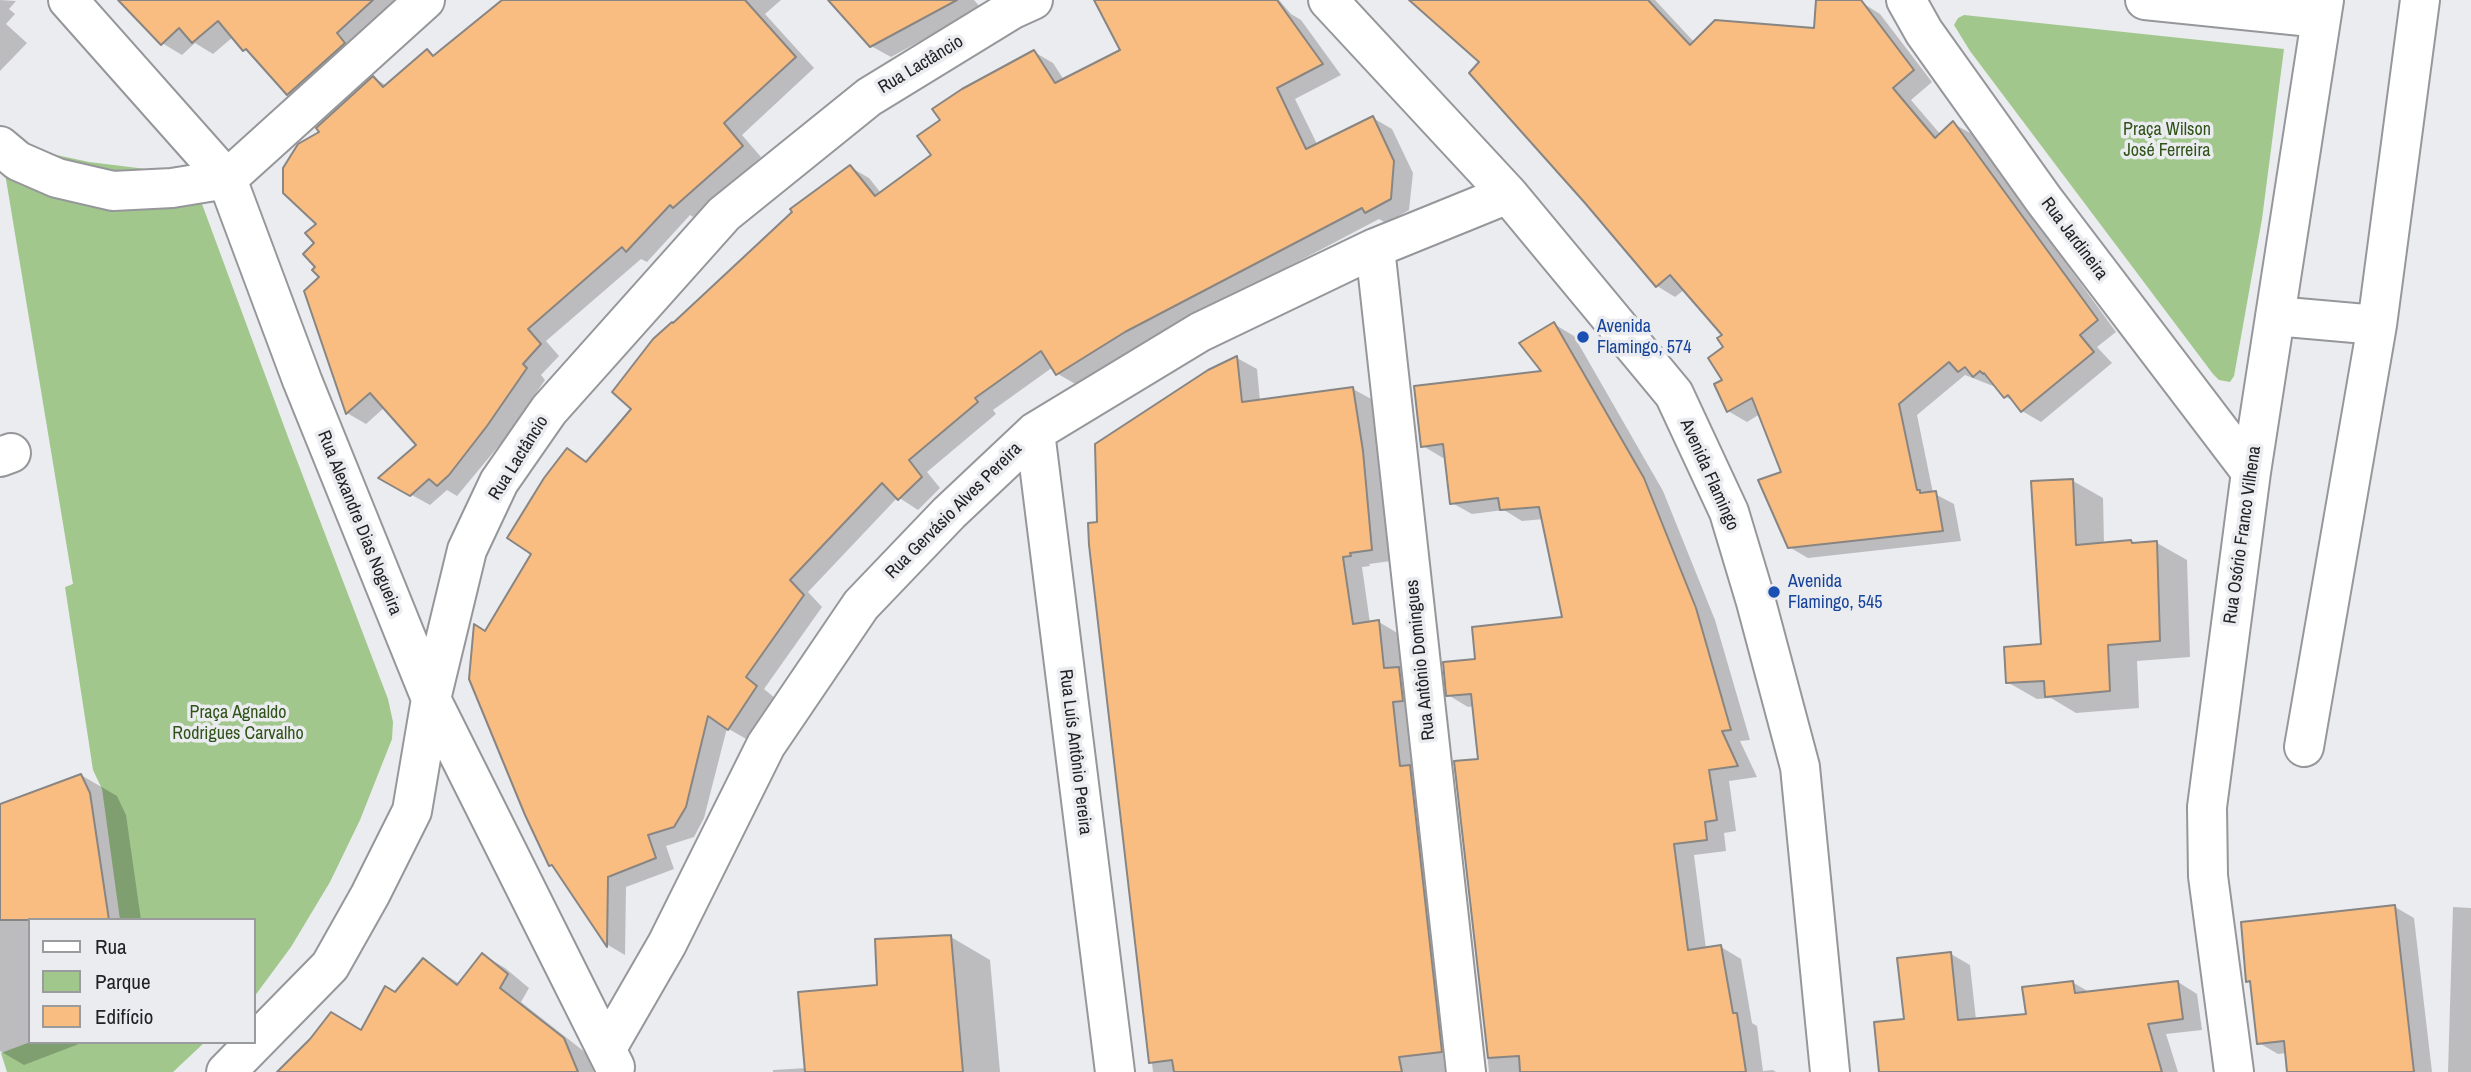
<!DOCTYPE html>
<meta charset="utf-8">
<style>
body{margin:0}
#map{position:relative;width:2471px;height:1072px;overflow:hidden;background:#ebecef;font-family:"Archivo Narrow",sans-serif}
canvas{display:block}
.legend{position:absolute;left:28px;top:918px;width:228px;height:126px;box-sizing:border-box;background:#ebecef;border:2px solid #9a9b9d;margin:0;padding:9px 12px;list-style:none;font-size:21px;color:#212223}
.legend li{display:flex;align-items:center;gap:14px;height:35px}
.legend b{width:35px;border:2px solid #9a9b9d}
</style>
<div id="map">
<canvas width="2471" height="1072"></canvas>
<ul class="legend">
<li><b style="height:9px;background:#fff"></b>Rua</li>
<li><b style="height:19px;background:#a1c78d"></b>Parque</li>
<li><b style="height:19px;background:#f9bd81"></b>Edifício</li>
</ul>
</div>
<script>
const g = document.querySelector('canvas').getContext('2d');
g.lineJoin = 'round';
function fillPath(path, color) { g.fillStyle = color; g.fill(path, 'evenodd'); }
const shape = rows => new Path2D(rows.map(r => 'M' + r).join(''));
function trace(path, color, width, dash) { g.strokeStyle = color; g.lineWidth = width; g.lineCap = dash ? 'butt' : 'round'; g.setLineDash(dash || []); g.stroke(path); }
function label(font, color, halo, rows, align = 'center') {
  g.font = font + ' "Archivo Narrow",sans-serif'; g.lineWidth = 7; g.setLineDash([]); g.textBaseline = 'middle'; g.strokeStyle = halo; g.fillStyle = color; for (const [text, x, y, turn = 0] of rows) {
    g.save(); g.translate(x, y); g.rotate((+turn || 0) * Math.PI / 180); g.textAlign = isNaN(turn) ? turn : align; if (halo) g.strokeText(text, 0, 0); g.fillText(text, 0, 0); g.restore();
  }
}
fillPath(shape([
 [1964,15,2284,49,2262,219,2234,376,2230,382,2219,380,2213,374,1970,51,1954,25,1958,18],
 [0,143,89,162,187,174,195,185,288,437,388,699,393,722,392,739,360,820,330,882,291,947,254,997,254,920,120,920,102,789,93,770,65,587,73,584],
 [30,1042,205,1042,173,1072,7,1072,1,1053]
]), '#a1c78d');
fillPath(shape([
 [0,0,16,1,9,9,15,14,6,24,27,43,0,71],
 [123,0,406,0,308,106,288,94,233,37,213,54,195,43,182,55,162,43],
 [504,0,781,0,765,14,814,68,742,135,761,157,693,217,690,215,647,262,641,259,546,341,559,356,541,375,545,380,506,437,457,496,447,490,430,505,399,488,418,445,385,407,366,424,347,413,306,292,321,277,317,267,322,133,374,78,387,86,427,51,435,56],
 [830,0,974,0,981,8,891,57,871,46],
 [1119,0,1279,0,1291,14,1301,20,1341,75,1295,99,1318,146,1373,118,1392,129,1413,173,1409,210,1386,223,1379,219,1145,342,1077,385,1058,374,1053,367,993,410,996,414,927,472,940,488,918,510,898,497,808,592,822,607,764,689,775,698,748,740,727,728,704,818,694,837,666,846,674,869,626,887,625,955,608,945,557,869,550,865,485,632,533,554,568,450,588,462,850,167,869,178,881,193,933,155,1034,52,1053,63,1064,80,1122,51],
 [1411,0,1655,0,1695,43,1816,30,1818,0,1861,2,1880,14,1932,82,1911,100,1941,135,1954,124,1972,134,2116,332,2097,347,2112,363,2041,422,2022,411,2015,402,2006,397,1995,384,1993,386,1965,375,1917,415,1933,493,1954,504,1961,541,1808,558,1789,547,1783,473,1760,414,1747,422,1728,411,1725,335,1685,289,1675,297,1657,286,1482,62],
 [1554,324,1574,336,1663,491,1715,620,1750,740,1740,741,1757,777,1729,781,1736,831,1724,833,1726,851,1694,855,1706,949,1721,947,1741,959,1752,1023,1757,1026,1763,1071,1773,1070,1776,1072,1489,1072,1456,763,1480,761,1474,706,1468,707,1448,695,1477,661,1564,618,1544,519,1522,521,1504,510,1472,514,1452,503,1446,457,1443,458,1423,446,1545,372],
 [1237,358,1257,369,1260,401,1353,389,1373,400,1391,561,1369,564,1370,566,1362,567,1370,623,1379,622,1399,634,1462,1072,1153,1072,1090,525,1099,524],
 [2073,481,2103,498,2104,544,2157,543,2187,560,2190,657,2137,661,2139,708,2076,713,2051,698,2037,699,2007,682,2043,646],
 [81,775,117,796,126,815,141,920,30,920,30,1042,84,1042,24,1065,0,1051,0,806],
 [2395,907,2414,918,2432,1072,2289,1072,2287,1053,2278,1054,2259,1043,2252,983,2248,981],
 [2453,907,2471,908,2471,1072,2448,1072],
 [951,937,990,960,1000,1072,773,1072,773,1070,807,1068,879,987],
 [1951,954,1970,965,1976,1020,2028,1015,2072,982,2091,993,2178,982,2197,994,2202,1030,2166,1034,2178,1072,1880,1072,1906,1021],
 [483,955,505,968,529,988,521,1002,586,1053,594,1072,281,1072,362,1032,424,961,460,984]
]), '#0003');
const building = shape([
 [118,0,373,0,337,33,345,43,287,95,246,49,243,51,218,21,192,43,179,28,161,45,118,0],
 [502,0,745,0,796,57,724,123,743,146,673,208,670,205,626,252,622,247,528,329,541,344,523,364,527,368,487,426,449,475,437,486,429,479,410,496,378,478,416,445,370,393,346,414,304,291,319,277,312,270,315,267,303,254,314,243,305,233,316,224,283,193,283,168,298,144,319,132,316,128,373,76,383,87,427,49,433,56,502,0],
 [828,0,957,0,870,47,828,0],
 [1094,0,1277,0,1323,64,1277,88,1306,149,1373,116,1394,161,1391,199,1365,213,1362,208,1125,332,1056,375,1041,351,975,398,978,402,909,460,922,477,898,500,882,483,790,580,804,595,746,677,757,686,728,730,708,716,686,807,674,827,648,835,656,858,608,877,607,947,552,865,549,866,525,815,469,679,474,624,485,631,531,554,507,538,544,478,567,448,586,462,631,409,612,392,653,339,672,322,673,323,792,212,790,209,850,165,875,196,931,155,917,136,940,120,932,109,962,89,1034,50,1055,83,1120,50,1094,0],
 [1409,0,1648,0,1690,45,1715,20,1814,28,1816,0,1861,0,1914,70,1893,88,1935,138,1953,121,2098,320,2080,335,2094,352,2021,412,2008,395,2004,398,1984,373,1983,374,1980,371,1973,377,1965,367,1958,372,1949,362,1899,404,1917,490,1920,490,1920,493,1936,491,1943,531,1788,548,1758,480,1781,472,1752,398,1727,412,1714,384,1722,380,1708,358,1723,347,1717,338,1722,335,1670,275,1656,287,1585,203,1469,73,1479,62,1409,0],
 [1554,322,1644,478,1696,608,1731,730,1722,731,1738,766,1709,770,1717,820,1705,822,1707,840,1674,844,1688,950,1721,945,1733,1013,1737,1013,1746,1072,1520,1072,1519,1056,1488,1058,1454,761,1478,759,1471,694,1446,696,1443,662,1475,659,1472,627,1562,617,1539,507,1500,510,1498,498,1450,504,1443,444,1421,447,1414,386,1541,371,1519,343,1554,322],
 [1237,356,1242,402,1353,387,1363,451,1372,550,1350,553,1351,556,1343,557,1353,624,1379,620,1384,668,1399,667,1403,701,1393,702,1400,766,1410,765,1442,1052,1399,1057,1402,1072,1174,1072,1172,1060,1149,1063,1089,545,1088,523,1097,522,1095,444,1208,370,1237,356],
 [2073,479,2076,545,2131,540,2132,543,2157,541,2160,641,2108,645,2110,691,2045,697,2044,681,2006,683,2004,647,2041,644,2031,481,2073,479],
 [81,774,90,793,109,920,0,920,0,804,81,774],
 [2395,905,2414,1072,2287,1072,2284,1041,2257,1044,2250,981,2246,982,2241,922,2395,905],
 [951,935,963,1072,805,1072,798,992,877,985,875,939,951,935],
 [1951,952,1958,1020,2026,1014,2022,987,2073,981,2075,993,2178,981,2183,1019,2148,1024,2162,1072,1879,1072,1874,1022,1904,1019,1897,958,1951,952],
 [482,953,508,974,500,988,564,1038,578,1072,277,1072,310,1039,331,1012,361,1030,385,986,395,992,423,958,457,985,482,953]
]);
fillPath(building, '#f9bd81');
trace(building, '#888583', 2);
const minor = shape([
 [68,0,227,179,302,380,431,699,615,1067],
 [1328,0,1508,194,1674,394,1729,512,1756,602,1800,767,1830,1072],
 [1906,0,1924,32,2044,200,2251,472],
 [2145,0,2321,18],
 [0,146,18,161,57,178,113,191,172,188,227,179],
 [227,179,425,0],
 [1375,248,1466,1072],
 [2275,316,2377,325,2420,0],
 [1035,432,1115,1072],
 [0,457,11,453],
 [2304,747,2377,325],
 [607,1048,667,944,766,745,861,605,949,513,1035,432,1200,332,1375,248,1508,194],
 [226,1072,330,966,370,895,412,811,431,699,467,550,499,482,549,410,724,214,869,97,1011,10,1033,0],
 [2234,1072,2208,876,2207,807,2251,472,2324,0]
]);
trace(minor, '#96979a', 42);
trace(minor, '#fff', 38);
for (const [x, y, r, color] of [
 [1583,337,7,"#1a4fb4"],
 [1774,592,7,"#1a4fb4"]
]) { const dot = new Path2D(); dot.arc(x, y, r, 0, 2 * Math.PI); g.fillStyle = color; g.fill(dot); trace(dot, '#ebecef', 2.5); }
label('18px', '#212223', '#ebecef', [
 ["Rua Lactâncio",921,65,-31],
 ["Rua Jardineira",2074,239,53],
 ["Rua Lactâncio",519,458,-58],
 ["Avenida Flamingo",1709,475,66],
 ["Rua Gervásio Alves Pereira",954,511,-45],
 ["Rua Alexandre Dias Nogueira",359,523,68],
 ["Rua Osório Franco Vilhena",2243,535,-82],
 ["Rua Antônio Domingues",1421,660,-96],
 ["Rua Luís Antônio Pereira",1075,752,83]
]);
label('18px', '#305319', '#ebecef', [
 ["Praça Wilson",2167,130],
 ["José Ferreira",2167,151],
 ["Praça Agnaldo",238,713],
 ["Rodrigues Carvalho",238,734]
]);
label('18px', '#164399', '#ebecef', [
 ["Avenida",1597,327],
 ["Flamingo, 574",1597,348],
 ["Avenida",1788,582],
 ["Flamingo, 545",1788,603]
], 'left');
</script>
